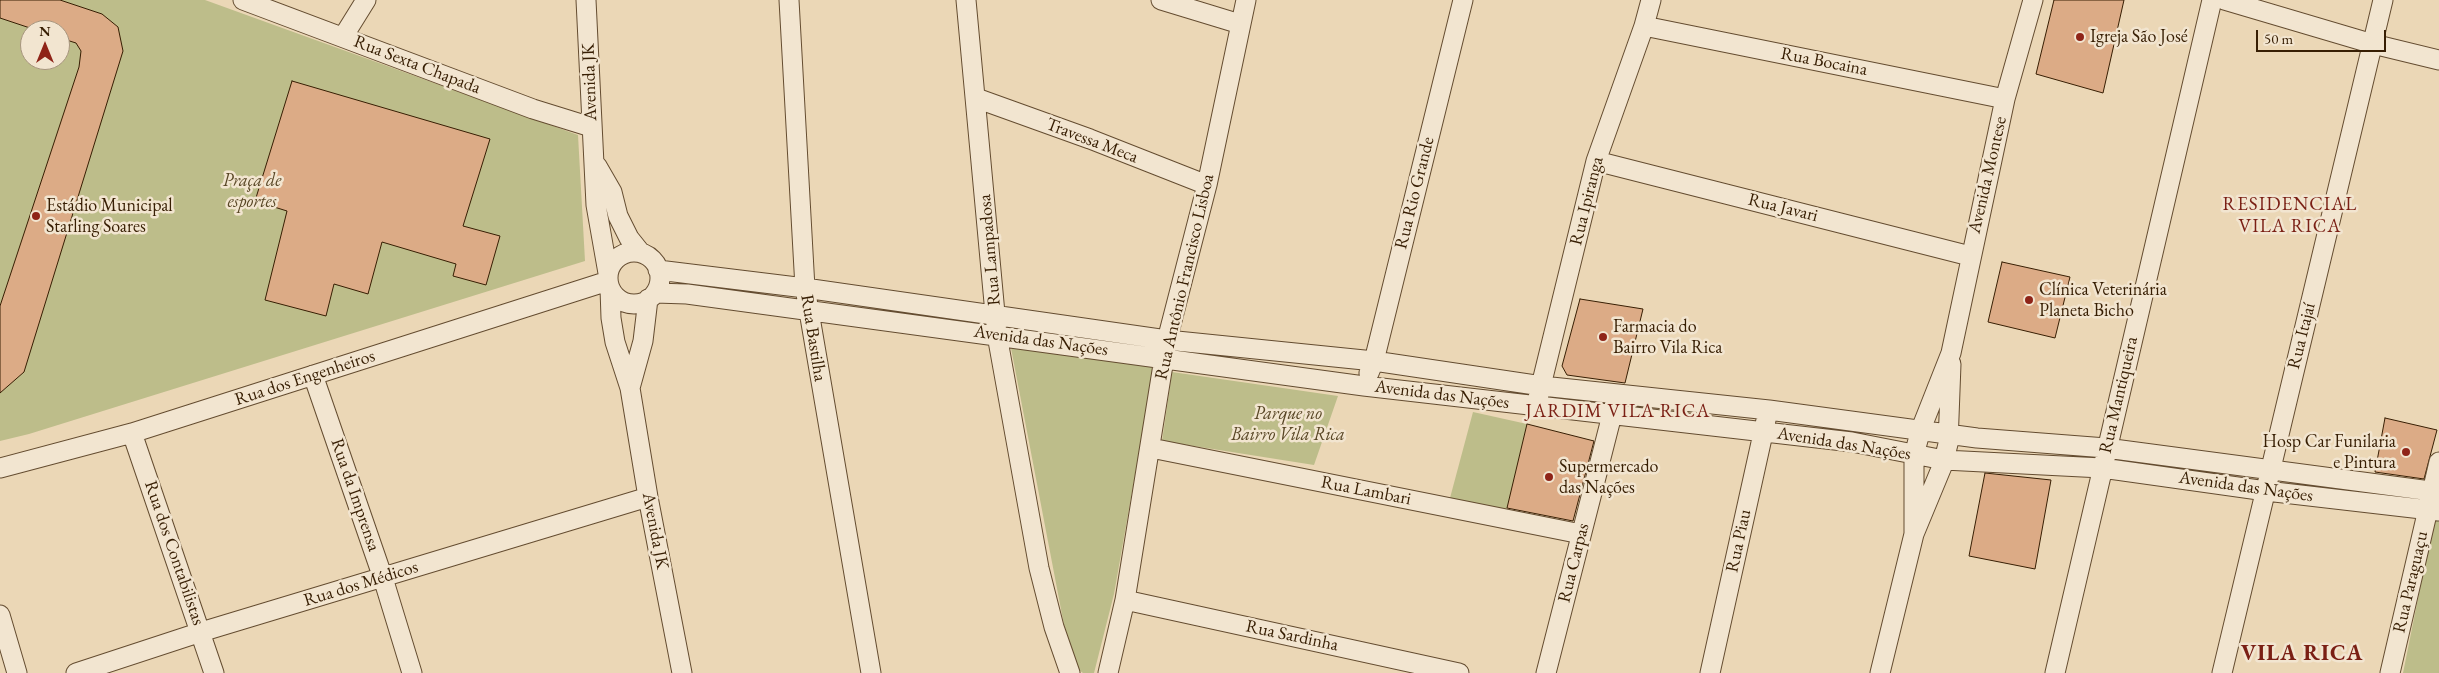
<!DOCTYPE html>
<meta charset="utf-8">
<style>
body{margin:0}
#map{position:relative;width:2439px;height:673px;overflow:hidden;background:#ebd7b6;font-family:"EB Garamond",serif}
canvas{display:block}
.north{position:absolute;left:20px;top:20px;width:50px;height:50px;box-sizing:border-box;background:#f2e5d0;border:1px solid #a7957e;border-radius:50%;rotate:0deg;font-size:14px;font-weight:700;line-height:20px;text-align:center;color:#371e03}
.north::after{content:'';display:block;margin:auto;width:18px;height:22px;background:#8f2418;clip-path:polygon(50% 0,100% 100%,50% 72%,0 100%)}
.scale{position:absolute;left:2256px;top:30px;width:130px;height:22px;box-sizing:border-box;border:2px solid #371e03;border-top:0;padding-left:6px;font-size:15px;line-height:18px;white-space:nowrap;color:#371e03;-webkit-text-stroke:4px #f2e5d0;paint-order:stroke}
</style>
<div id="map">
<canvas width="2439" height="673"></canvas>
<div class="north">N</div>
<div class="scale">50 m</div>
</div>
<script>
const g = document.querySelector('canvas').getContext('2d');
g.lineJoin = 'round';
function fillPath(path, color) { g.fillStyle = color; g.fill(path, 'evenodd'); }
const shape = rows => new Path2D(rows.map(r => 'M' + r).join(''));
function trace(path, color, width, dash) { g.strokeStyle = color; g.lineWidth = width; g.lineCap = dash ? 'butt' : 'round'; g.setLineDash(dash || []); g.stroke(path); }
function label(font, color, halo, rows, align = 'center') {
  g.font = font + ' "EB Garamond",serif'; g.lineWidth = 5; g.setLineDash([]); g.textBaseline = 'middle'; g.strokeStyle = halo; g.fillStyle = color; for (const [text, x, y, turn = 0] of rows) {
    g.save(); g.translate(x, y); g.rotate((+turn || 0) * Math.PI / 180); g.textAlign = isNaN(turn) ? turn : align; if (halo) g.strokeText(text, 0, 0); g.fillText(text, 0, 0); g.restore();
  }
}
fillPath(shape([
 [0,0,205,0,578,135,585,261,29,434,0,441],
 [30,30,60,30,60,60,30,60],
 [1011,348,1154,367,1114,594,1094,673,1083,673,1079,670,1064,625],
 [1172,372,1338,396,1314,465,1162,441],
 [1473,412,1527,424,1506,513,1450,498],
 [2434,519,2439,520,2439,673,2403,673]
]), '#bdbd8a');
const building = shape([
 [0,0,60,0,102,14,118,27,123,51,24,372,0,393,0,306,79,67,81,51,76,43,60,38,60,30,36,30,0,18,0,0],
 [2054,0,2124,0,2103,93,2036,74,2054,0],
 [292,81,490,139,463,226,500,236,486,285,453,276,456,264,382,242,368,294,334,284,326,316,265,300,287,211,255,201,292,81],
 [2002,262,2070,277,2055,338,1988,322,2002,262],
 [1580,299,1643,309,1625,383,1567,375,1562,366,1580,299],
 [2385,418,2437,430,2424,479,2375,472,2385,418],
 [1527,424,1594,441,1573,521,1507,508,1527,424],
 [1985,473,2051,480,2035,569,1969,556,1985,473]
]);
fillPath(building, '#dcab86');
trace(building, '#371e03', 1);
const minor = shape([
 [243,0,533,109,591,127],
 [586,0,596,205,608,273],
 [789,0,805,288,871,673],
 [966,0,997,335,1039,568,1054,627,1070,673],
 [1161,0,1240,24],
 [2224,0,2373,44,2439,60],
 [1644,26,2005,99],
 [343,37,366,0],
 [976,98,1090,139,1207,185],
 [1596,161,1970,256],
 [597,166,612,192,618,216,629,238,641,253],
 '608 278a26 26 0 1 1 52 0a26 26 0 1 1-52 0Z',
 [658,270,805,288,1167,340,1374,361,1542,386,1769,410,1977,438,2106,448,2439,492],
 [610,289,611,318,615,342,630,388,648,497,682,673],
 [655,293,687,294,1364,386,1852,442,1944,460,2102,468,2266,491,2439,511],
 [1369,373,1374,361,1463,0],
 [313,375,383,578,412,673],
 [630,388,643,341,648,299],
 [1538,398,1596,161,1644,26,1651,0],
 [132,433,214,673],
 [1151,448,1581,534],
 [0,468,132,433,608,281],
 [1914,534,1914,455,1921,429,1951,353,2005,99,2033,0],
 [1125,600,1459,673],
 [0,615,17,673],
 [76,673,201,632,648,497],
 [1108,673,1125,600,1167,340,1207,185,1246,0],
 [1546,673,1615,403],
 [1710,673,1766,420],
 [1880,673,1914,534,1943,464,1948,444,1951,364],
 [2055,673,2212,0],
 [2222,673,2383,0],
 [2390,673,2439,462]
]);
trace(minor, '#644c30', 21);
trace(minor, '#f2e5d0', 19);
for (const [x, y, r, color] of [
 [2080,37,5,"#8f2418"],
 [36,216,5,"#8f2418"],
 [2029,300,5,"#8f2418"],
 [1603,337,5,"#8f2418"],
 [2406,452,5,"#8f2418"],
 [1549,477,5,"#8f2418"]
]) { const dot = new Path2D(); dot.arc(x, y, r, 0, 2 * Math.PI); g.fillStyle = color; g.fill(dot); trace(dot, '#f2e5d0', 2); }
label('18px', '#371e03', '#f2e5d0', [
 ["Igreja São José",2090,37],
 ["Estádio Municipal",46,206],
 ["Starling Soares",46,227],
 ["Clínica Veterinária",2039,290],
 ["Planeta Bicho",2039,311],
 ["Farmacia do",1613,327],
 ["Bairro Vila Rica",1613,348],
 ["Hosp Car Funilaria",2396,442,"right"],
 ["e Pintura",2396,463,"right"],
 ["Supermercado",1559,467],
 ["das Nações",1559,488]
], 'left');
label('18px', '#371e03', '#f2e5d0', [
 ["Rua Bocaina",1824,62,11],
 ["Rua Sexta Chapada",417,65,21],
 ["Avenida JK",590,82,-92],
 ["Travessa Meca",1092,141,21],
 ["Avenida Montese",1988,175,-77],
 ["Rua Rio Grande",1415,193,-76],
 ["Rua Ipiranga",1587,201,-76],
 ["Rua Javari",1783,208,14],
 ["Rua Lampadosa",990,250,-95],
 ["Rua Antônio Francisco Lisboa",1185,277,-77],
 ["Rua Itajaí",2302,336,-76],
 ["Rua Bastilha",813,338,81],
 ["Avenida das Nações",1041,341,8],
 ["Rua dos Engenheiros",305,378,-18],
 ["Avenida das Nações",1442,395,7],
 ["Rua Mantiqueira",2119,395,-77],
 ["Avenida das Nações",1844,444,9],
 ["Avenida das Nações",2246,487,8],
 ["Rua Lambari",1366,491,11],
 ["Rua da Imprensa",355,495,71],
 ["Avenida JK",655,531,79],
 ["Rua Piau",1739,541,-78],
 ["Rua dos Contabilistas",174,553,71],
 ["Rua Carpas",1574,563,-76],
 ["Rua Paraguaçu",2411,582,-77],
 ["Rua dos Médicos",361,584,-17],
 ["Rua Sardinha",1292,636,12]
]);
label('italic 18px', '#584625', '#f2e5d0', [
 ["Praça de",252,181],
 ["esportes",252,202],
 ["Parque no",1288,414],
 ["Bairro Vila Rica",1288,435]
]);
g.letterSpacing = '1px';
label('19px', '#7a1f14', '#f2e5d0', [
 ["RESIDENCIAL",2290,205],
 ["VILA RICA",2290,227],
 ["JARDIM VILA RICA",1618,412]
]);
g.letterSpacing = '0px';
g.letterSpacing = '1px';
label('bold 22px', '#7a1f14', '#f2e5d0', [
 ["VILA RICA",2302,654]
]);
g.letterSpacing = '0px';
</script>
